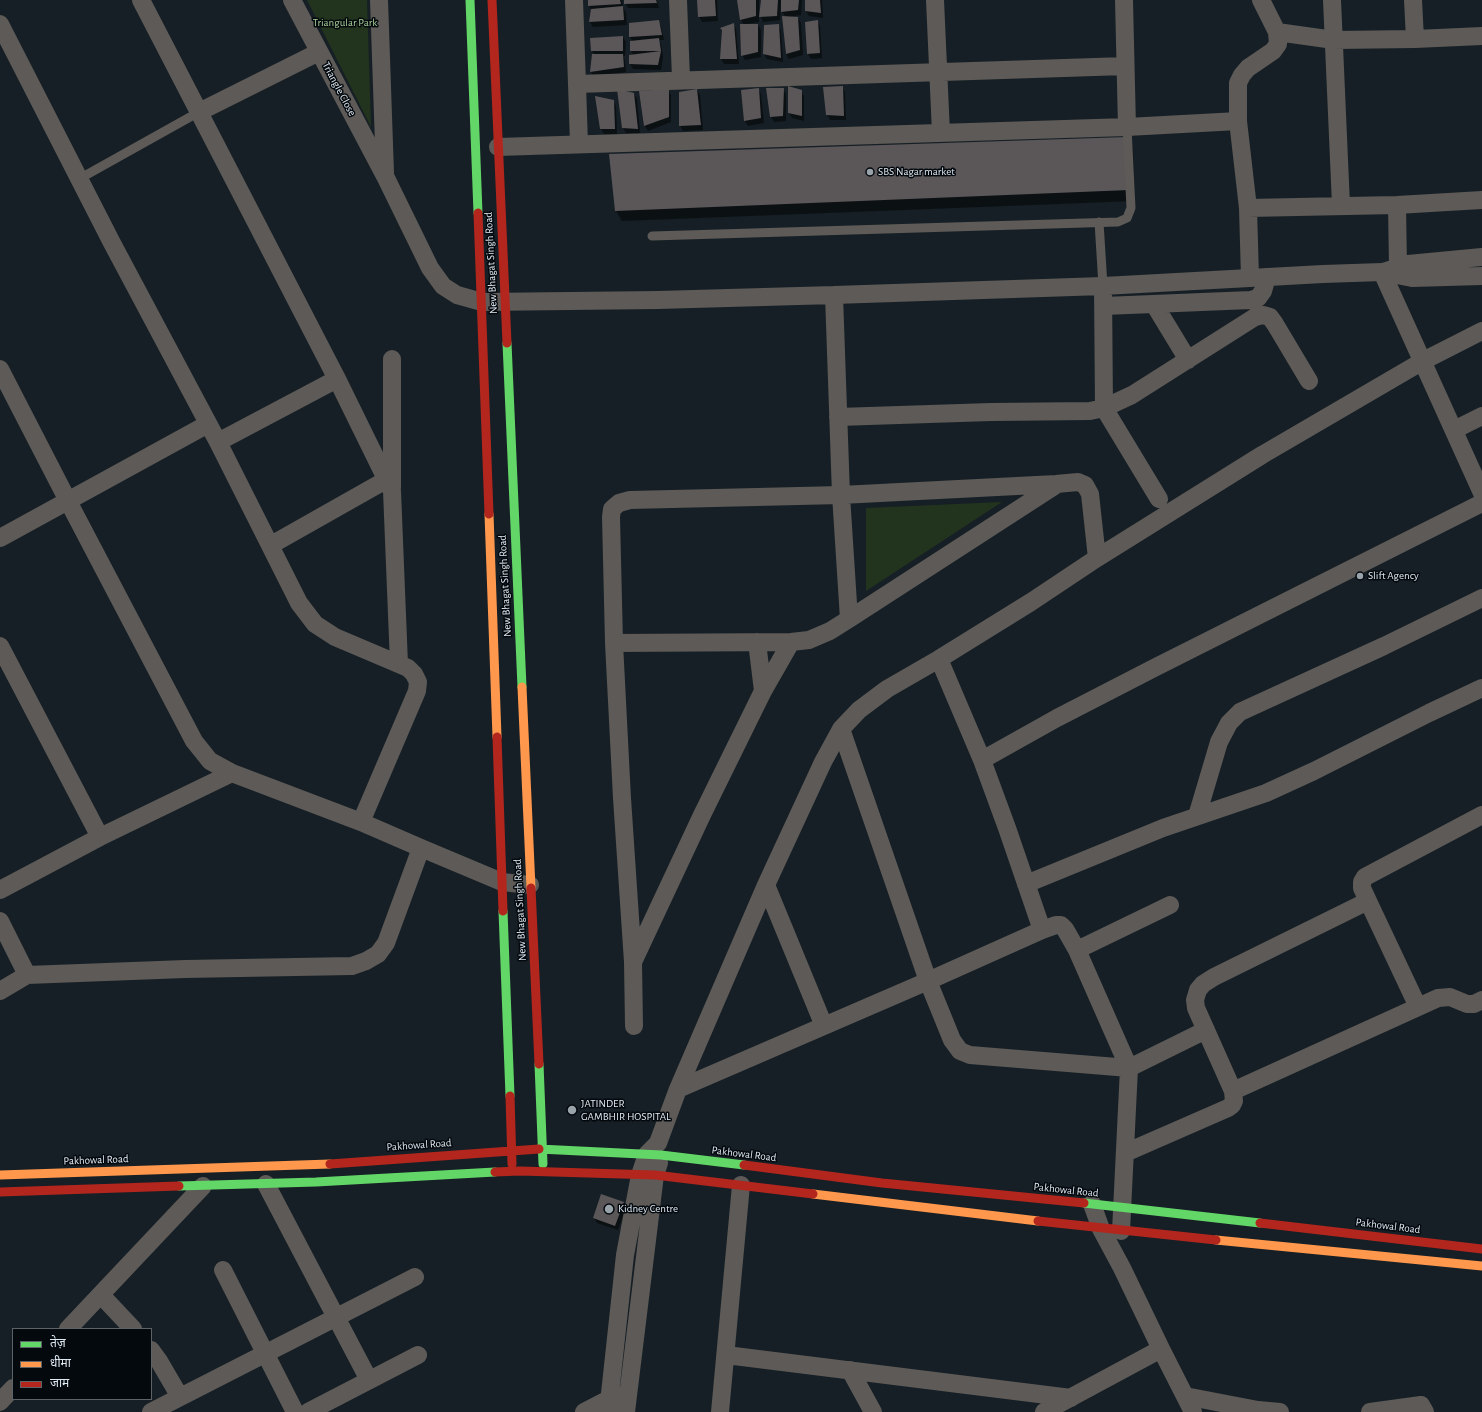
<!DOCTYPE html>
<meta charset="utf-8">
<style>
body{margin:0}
#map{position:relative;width:1482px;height:1412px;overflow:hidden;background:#161f25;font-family:"Alegreya Sans","Noto Sans Devanagari",sans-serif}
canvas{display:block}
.legend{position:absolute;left:12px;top:1328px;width:140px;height:72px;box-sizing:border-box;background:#04090e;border:1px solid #5c6369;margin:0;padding:5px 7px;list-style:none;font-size:12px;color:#e0eaf2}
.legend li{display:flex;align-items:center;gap:8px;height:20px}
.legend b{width:20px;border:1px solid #5c6369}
</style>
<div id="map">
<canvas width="1482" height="1412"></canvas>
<ul class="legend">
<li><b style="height:5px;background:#63d668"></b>तेज़</li>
<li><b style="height:5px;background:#ff974d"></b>धीमा</li>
<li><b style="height:5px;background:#b3261e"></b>जाम</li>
</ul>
</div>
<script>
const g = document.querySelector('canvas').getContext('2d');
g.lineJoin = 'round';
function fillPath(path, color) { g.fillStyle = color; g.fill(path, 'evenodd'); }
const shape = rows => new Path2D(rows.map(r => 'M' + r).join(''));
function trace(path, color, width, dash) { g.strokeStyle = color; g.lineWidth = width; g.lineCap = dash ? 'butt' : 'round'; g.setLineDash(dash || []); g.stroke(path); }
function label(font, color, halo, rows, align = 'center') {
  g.font = font + ' "Alegreya Sans",sans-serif'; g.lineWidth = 3; g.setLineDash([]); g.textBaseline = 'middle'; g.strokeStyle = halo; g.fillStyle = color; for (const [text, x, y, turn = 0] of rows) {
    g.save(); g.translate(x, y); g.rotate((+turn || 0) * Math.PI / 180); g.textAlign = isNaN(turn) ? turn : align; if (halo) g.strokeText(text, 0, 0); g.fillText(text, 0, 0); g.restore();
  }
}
fillPath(shape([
 [307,0,367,0,371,127],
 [1002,502,866,591,866,508]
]), '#22341d');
fillPath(shape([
 [589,0,622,0,623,7,626,13,627,25,593,27,590,22,592,11,589,6],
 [625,0,657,0,659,8,628,8,625,3],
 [698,0,717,0,718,21,702,22,699,16],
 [738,0,759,0,759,22,747,24,758,25,761,30,761,57,745,60,742,55,744,25,741,20],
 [762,0,802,0,801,15,787,17,798,18,801,23,803,55,789,59,786,54,783,17,786,17,782,12,782,2,781,2,780,20,763,22,761,17],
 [806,0,822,0,823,18,809,16,806,11],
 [658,21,661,26,664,40,659,40,661,44,663,57,661,70,633,69,630,64,634,56,631,51,631,42,633,42,630,37,630,24],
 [817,21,820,26,822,58,811,59,808,54,806,23],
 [733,24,736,29,739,64,724,64,721,59,723,30],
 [778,25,781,30,783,62,767,59,764,54,765,26],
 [623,37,626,42,625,56,623,56,625,60,626,72,594,77,591,72,593,55,595,55,592,51],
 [842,87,845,92,846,120,830,120,827,114],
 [758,89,761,94,764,123,748,126,745,121],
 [783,89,786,94,786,121,774,122,771,117],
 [668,90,671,95,671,122,648,131,645,126],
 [697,90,700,95,703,130,683,131,680,125],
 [801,91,804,96,804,121,792,118,789,113],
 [634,94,637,99,640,133,626,133,623,128],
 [613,101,616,106,617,134,604,134,601,129],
 [1127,138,1133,149,1135,201,622,221,616,211],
 [623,1203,626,1208,618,1230,597,1223,594,1218]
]), '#0007');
fillPath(shape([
 [588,0,620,0,621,4,588,6],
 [624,0,656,0,657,3,624,4],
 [697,0,715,0,716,16,698,17],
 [737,0,756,0,756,16,740,20],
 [761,0,778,0,777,16,759,17],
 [781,0,799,0,798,10,781,12],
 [805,0,820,0,821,13,805,11],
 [623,6,624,20,589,22,591,9],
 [782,16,798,17,800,50,786,54],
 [659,20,662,35,629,37,629,23],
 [818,20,820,53,807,54,805,22],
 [734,23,737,59,720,59,722,30,720,28],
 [740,24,758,24,758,52,741,56],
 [779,24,781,58,763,54,764,25],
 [623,36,623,51,591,51,590,38],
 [659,38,661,51,630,51,630,41],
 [661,51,658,65,629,64,629,55],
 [592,54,623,54,624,67,590,72],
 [788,86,802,90,802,116,788,113],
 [843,86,844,116,826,115,823,87],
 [759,88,761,118,744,121,741,90],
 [766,88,784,88,783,116,770,117],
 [617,89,634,93,638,129,622,128],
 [669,89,669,117,644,126,639,91],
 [697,89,701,125,679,126,679,92],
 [595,96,614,100,615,129,600,129],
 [1127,137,1129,190,615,211,609,154],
 [601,1194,624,1202,615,1226,593,1218]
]), '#5b5759');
trace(shape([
 [79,179,199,112],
 [1099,222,1103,286],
 [652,236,1118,222,1127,218,1131,208,1127,127]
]), '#5d5a57', 9);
trace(shape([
 [141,0,337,379,392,491,399,664],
 [292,0,386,178,430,268,443,286,457,295,482,302,658,300,834,295,1103,286,1323,274,1382,272,1412,278,1482,276],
 [379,0,385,173],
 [574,0,577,84,1125,66],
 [678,0,681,79],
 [935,0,941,133],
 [1332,0,1341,205],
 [1413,0,1415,39],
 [0,24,112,243,218,442,299,603,315,624,335,637,408,668,414,674,418,682,417,691,361,822,421,848,386,943,378,954,366,961,352,966,185,969,27,975,0,991],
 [1277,32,1334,40,1415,39,1482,36],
 [577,84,579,144],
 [199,112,319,52],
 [1127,127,1238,121],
 [498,147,1127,127,1124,0],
 [1397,205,1398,267],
 [1248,208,1397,205,1482,200],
 [1382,272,1482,493],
 [1383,272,1408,264,1482,257],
 [1250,278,1248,208,1238,121,1238,83,1242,75,1248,68,1273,51,1278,44,1277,32,1261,0],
 [1103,286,1104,408,1159,499],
 [1154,304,1188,360],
 [1104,306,1251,300,1258,298,1263,291,1267,277],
 [392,359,392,488],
 [0,369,68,501,194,741,210,761,232,773,361,822],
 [838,417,991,412,1090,411,1104,408,1132,395,1255,317,1263,315,1270,317,1275,324,1309,381],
 [1454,430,1482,416],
 [218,442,337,379],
 [0,538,208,424],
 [271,545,386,480],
 [849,619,1056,485],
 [757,642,763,691],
 [614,643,611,517,612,509,619,503,630,500,841,495,1056,484,1078,482,1085,485,1090,494,1097,558],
 [0,646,100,837],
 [841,729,928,981,952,1040,960,1051,970,1055,1129,1068,1206,1030],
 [982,760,1057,718,1156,667,1482,503],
 [1197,816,1219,742,1229,723,1240,712,1384,646,1482,598],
 [421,848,502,882,530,885],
 [1026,884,1163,828,1266,793,1314,771,1429,713,1482,688],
 [766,885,824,1026],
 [0,890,100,837,232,773],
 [1368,901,1418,1007],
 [0,921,27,975],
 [1042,930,1007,828,982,760,939,659,1031,602,1097,558,1262,455,1423,361,1482,331],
 [1077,950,1170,905],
 [634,960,702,815,763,691,791,642],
 [634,1026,633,962,622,798,614,643,791,642,809,640,830,631,849,619,841,495,834,295],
 [678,1089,928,981,1042,930,1056,925,1061,925,1065,929,1077,950,1129,1068,1121,1231],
 [1233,1091,1196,1008,1195,1000,1198,990,1203,984,1214,977,1368,901,1362,888,1362,882,1365,877,1482,815],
 [1125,1153,1228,1108,1232,1105,1234,1101,1233,1091,1438,998,1450,997,1467,1004,1474,1004,1482,1000],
 [266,1184,369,1380],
 [1092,1204,1101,1229,1122,1268,1161,1349,1193,1412],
 [223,1270,295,1412],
 [101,1295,133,1329],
 [68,1329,203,1186],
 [151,1350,159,1361,180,1397],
 [726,1355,1071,1398],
 [850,1370,873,1412],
 [1185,1396,1258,1410,1280,1412],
 [0,1402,13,1388],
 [151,1412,415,1277],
 [308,1412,418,1355],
 [584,1412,617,1395],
 [608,1412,625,1255,640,1175,647,1154,658,1143,678,1089,766,885,823,762,841,729,859,710,887,689,939,659],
 [626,1412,655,1175,659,1163],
 [720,1412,741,1185],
 [1044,1412,1161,1349],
 [1370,1412,1421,1405,1425,1412]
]), '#5d5a57', 18);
trace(shape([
 [470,0,478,213],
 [507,343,522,687],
 [503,911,510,1096],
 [539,1064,543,1164],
 [539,1149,661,1155,744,1165],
 [179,1186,316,1182,495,1172],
 [1084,1203,1260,1223]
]), '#63d668', 9);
trace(shape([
 [489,514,497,737],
 [522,687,531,888],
 [0,1175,330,1164],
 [813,1194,1038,1221],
 [1216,1240,1482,1266]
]), '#ff974d', 9);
trace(shape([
 [492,0,507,343],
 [478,213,489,514],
 [497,737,503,911],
 [531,888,539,1064],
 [510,1096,512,1164],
 [330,1164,539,1149],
 [744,1165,882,1183,1084,1203],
 [495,1172,520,1171,655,1175,813,1194],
 [0,1192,179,1186],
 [1038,1221,1216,1240],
 [1260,1223,1482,1249]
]), '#b3261e', 9);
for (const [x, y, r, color] of [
 [870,172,4,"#99a3aa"],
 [1360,576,4,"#99a3aa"],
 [572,1110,5,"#99a3aa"],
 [609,1209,5,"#99a3aa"]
]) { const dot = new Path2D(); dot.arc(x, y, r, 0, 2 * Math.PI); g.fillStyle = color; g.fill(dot); trace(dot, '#04090e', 1.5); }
label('11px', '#a7cf98', '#04090e', [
 ["Triangular Park",345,23]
]);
label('11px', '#e0eaf2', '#04090e', [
 ["Triangle Close",339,89,62],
 ["New Bhagat Singh Road",491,263,-93],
 ["New Bhagat Singh Road",505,586,-93],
 ["New Bhagat Singh Road",520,910,-93],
 ["Pakhowal Road",419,1145,-4],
 ["Pakhowal Road",744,1154,7],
 ["Pakhowal Road",96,1160,-2],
 ["Pakhowal Road",1066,1190,6],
 ["Pakhowal Road",1388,1226,7]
]);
label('11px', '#e0eaf2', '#04090e', [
 ["SBS Nagar market",878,172],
 ["Slift Agency",1368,576],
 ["JATINDER",581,1104],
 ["GAMBHIR HOSPITAL",581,1117],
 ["Kidney Centre",618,1209]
], 'left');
</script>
